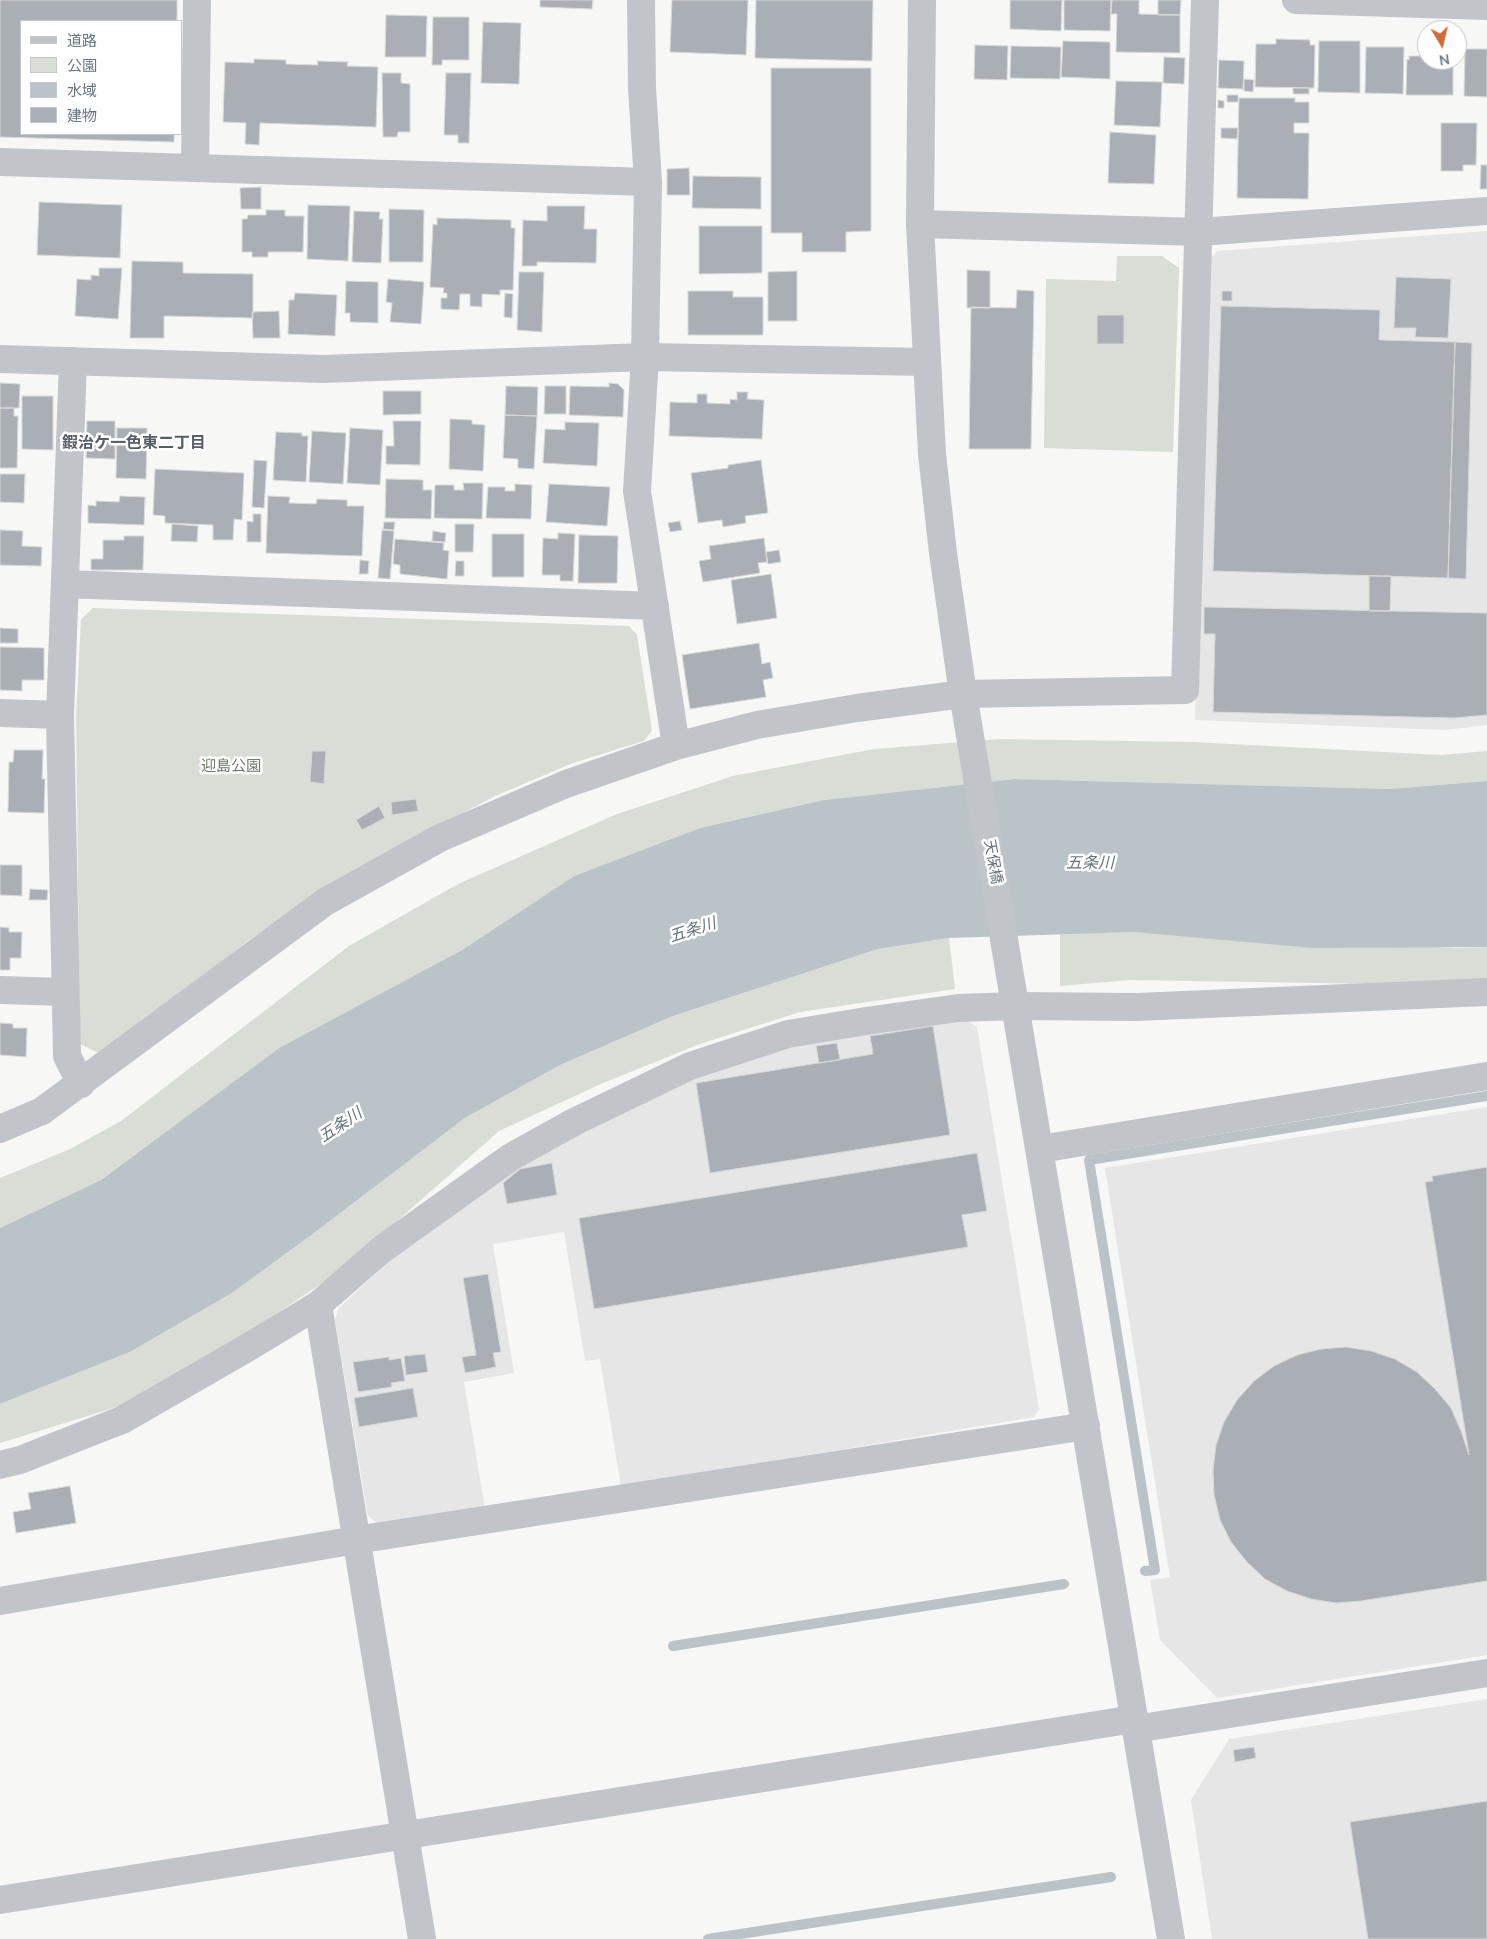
<!DOCTYPE html>
<meta charset="utf-8">
<style>
body{margin:0}
#map{position:relative;width:1487px;height:1939px;overflow:hidden;background:#f7f7f5;font-family:"Nunito Sans","Noto Sans JP",sans-serif}
canvas{display:block}
.legend{position:absolute;left:20px;top:20px;width:162px;height:115px;box-sizing:border-box;background:#fff;border:1px solid #c3c8cd;margin:0;padding:6px 9px;list-style:none;font-size:15px;color:#697582}
.legend li{display:flex;align-items:center;gap:10px;height:25px}
.legend b{width:25px;border:1px solid #c3c8cd}
.north{position:absolute;left:1417px;top:20px;width:50px;height:50px;box-sizing:border-box;background:#fff;border:1px solid #c3c8cd;border-radius:50%;rotate:171deg;font-size:14px;font-weight:700;line-height:20px;text-align:center;color:#697582}
.north::after{content:'';display:block;margin:auto;width:18px;height:22px;background:#d06b3b;clip-path:polygon(50% 0,100% 100%,50% 72%,0 100%)}
</style>
<div id="map">
<canvas width="1487" height="1939"></canvas>
<ul class="legend">
<li><b style="height:6px;background:#c1c4c8"></b>道路</li>
<li><b style="height:14px;background:#d8ddd6"></b>公園</li>
<li><b style="height:14px;background:#bac3c7"></b>水域</li>
<li><b style="height:14px;background:#a9afb4"></b>建物</li>
</ul>
<div class="north">N</div>
</div>
<script>
const g = document.querySelector('canvas').getContext('2d');
g.lineJoin = 'round';
function fillPath(path, color) { g.fillStyle = color; g.fill(path, 'evenodd'); }
const shape = rows => new Path2D(rows.map(r => 'M' + r).join(''));
function trace(path, color, width, dash) { g.strokeStyle = color; g.lineWidth = width; g.lineCap = dash ? 'butt' : 'round'; g.setLineDash(dash || []); g.stroke(path); }
function label(font, color, halo, rows, align = 'center') {
  g.font = font + ' "Nunito Sans","Noto Sans JP",sans-serif'; g.lineWidth = 5; g.setLineDash([]); g.textBaseline = 'middle'; g.strokeStyle = halo; g.fillStyle = color; for (const [text, x, y, turn = 0] of rows) {
    g.save(); g.translate(x, y); g.rotate((+turn || 0) * Math.PI / 180); g.textAlign = isNaN(turn) ? turn : align; if (halo) g.strokeText(text, 0, 0); g.fillText(text, 0, 0); g.restore();
  }
}
fillPath(shape([
 [1487,231,1487,725,1444,730,1195,720,1207,263,1217,251],
 [962,1017,977,1027,1039,1409,1034,1417,621,1487,600,1359,585,1361,564,1232,493,1244,514,1373,464,1382,485,1509,382,1527,368,1516,335,1319,338,1309,389,1261,465,1201,578,1130,693,1077,793,1045],
 [1487,1107,1487,1655,1217,1698,1160,1640,1150,1580,1170,1577,1105,1168],
 [1487,1699,1487,1939,1212,1939,1191,1800,1229,1739]
]), '#e5e6e5');
fillPath(shape([
 [1117,256,1162,256,1179,268,1173,452,1044,448,1046,279,1116,281],
 [93,608,629,626,637,635,652,731,644,741,573,763,495,796,335,881,249,940,103,1055,80,1044,76,718,81,619],
 [1000,739,1192,742,1442,755,1487,751,1487,781,1390,789,1014,779,824,800,700,828,574,876,462,950,279,1048,101,1180,0,1228,0,1178,70,1149,121,1121,349,946,458,884,617,814,733,776,874,749],
 [1134,932,1456,948,1487,947,1487,981,1377,984,1130,980,1060,986,1060,934],
 [949,938,955,989,800,1012,700,1044,603,1083,499,1131,343,1269,252,1330,120,1406,0,1443,0,1404,130,1352,232,1293,318,1230,465,1118,560,1065,673,1016,878,949]
]), '#d8ddd6');
fillPath(shape([
 [1014,779,1390,789,1487,781,1487,947,1313,948,1134,932,949,938,878,949,673,1016,560,1065,465,1118,318,1230,232,1293,130,1352,0,1404,0,1228,101,1180,279,1048,462,950,574,876,700,828,824,800]
]), '#bac3c7');
trace(shape([
 [1145,1571,1155,1570,1089,1160,1487,1096],
 [673,1646,1064,1584],
 [708,1939,1111,1877]
]), '#bac3c7', 10);
const building = shape([
 [0,0,177,0,177,21,21,21,21,134,174,134,174,142,0,137,0,0],
 [540,0,593,0,592,9,540,7,540,0],
 [672,0,748,0,746,55,670,52,672,0],
 [756,0,873,0,872,61,755,58,756,0],
 [1010,0,1062,0,1061,31,1010,29,1010,0],
 [1064,0,1111,0,1110,31,1064,30,1064,0],
 [1112,0,1139,0,1139,14,1180,15,1180,53,1116,52,1117,14,1111,14,1112,0],
 [1158,0,1181,0,1180,15,1158,15,1158,0],
 [386,15,427,16,426,57,385,57,386,15],
 [433,17,469,17,469,60,442,60,442,65,432,65,433,17],
 [483,22,521,23,519,84,481,83,483,22],
 [1276,39,1310,40,1310,45,1315,45,1314,88,1255,87,1256,44,1276,44,1276,39],
 [1063,41,1110,42,1110,79,1061,77,1063,41],
 [1319,41,1360,41,1360,93,1318,92,1319,41],
 [975,45,1008,46,1007,80,974,79,975,45],
 [1011,46,1061,47,1060,79,1010,78,1011,46],
 [1366,47,1404,47,1403,94,1365,93,1366,47],
 [1465,49,1487,49,1487,97,1464,96,1465,49],
 [1427,51,1427,60,1453,60,1453,95,1406,95,1407,59,1409,60,1409,56,1427,56,1427,51],
 [1164,57,1185,58,1184,84,1163,83,1164,57],
 [254,59,286,60,286,64,318,65,317,61,348,62,347,66,378,67,376,127,260,123,259,145,245,144,246,123,223,122,225,62,254,63,254,59],
 [1219,60,1244,61,1243,89,1218,88,1219,60],
 [771,68,871,68,871,231,846,232,846,252,802,252,802,233,771,233,771,68],
 [382,73,401,73,401,83,410,84,410,132,398,132,397,137,383,137,382,73],
 [446,73,471,73,469,143,458,143,458,135,444,135,446,73],
 [1244,79,1254,80,1253,92,1244,91,1244,79],
 [1116,81,1162,82,1160,127,1114,125,1116,81],
 [1293,88,1309,88,1309,94,1293,94,1293,88],
 [1227,95,1238,95,1238,102,1227,102,1227,95],
 [1239,98,1295,98,1295,102,1309,102,1309,123,1294,123,1294,133,1309,133,1308,199,1237,198,1239,98],
 [1218,100,1224,101,1224,108,1218,108,1218,100],
 [1441,123,1477,123,1476,165,1463,165,1463,171,1441,171,1441,123],
 [1221,128,1238,128,1237,139,1221,138,1221,128],
 [1110,132,1156,135,1154,184,1108,183,1110,132],
 [1481,165,1487,165,1487,189,1480,189,1481,165],
 [689,168,690,195,667,195,667,169,689,168],
 [693,176,761,177,761,209,692,208,693,176],
 [261,187,261,209,241,209,240,188,261,187],
 [39,202,122,205,120,258,37,255,39,202],
 [308,205,350,206,348,261,307,259,308,205],
 [547,206,585,206,584,229,597,229,596,263,537,262,537,266,522,266,523,220,547,221,547,206],
 [389,209,424,210,423,262,389,262,389,209],
 [266,210,285,210,285,216,304,216,303,252,268,252,268,257,252,257,252,252,242,252,242,219,247,219,248,215,266,215,266,210],
 [354,211,380,212,379,219,383,219,381,263,352,262,354,211],
 [437,218,511,220,511,228,515,228,513,290,500,290,500,295,482,294,482,307,470,306,470,294,460,294,459,310,441,309,441,298,447,298,447,293,443,293,444,288,430,287,433,224,437,225,437,218],
 [699,226,762,226,762,273,699,274,699,226],
 [132,261,183,262,183,273,253,274,253,318,164,316,164,338,130,338,132,261],
 [99,268,122,268,118,319,75,316,77,279,91,280,91,275,99,276,99,268],
 [967,270,990,271,990,308,967,308,967,270],
 [797,271,797,321,768,321,768,272,797,271],
 [519,272,544,272,542,332,517,330,519,272],
 [1396,277,1451,279,1448,338,1415,337,1416,328,1394,328,1396,277],
 [388,279,424,282,421,324,390,322,392,303,386,302,388,279],
 [346,281,378,282,378,323,350,322,350,313,345,313,346,281],
 [1017,290,1034,291,1031,449,969,449,971,307,1016,308,1017,290],
 [688,291,733,291,733,297,763,297,763,335,688,335,688,291],
 [1222,291,1232,291,1232,301,1222,301,1222,291],
 [295,293,337,295,335,336,288,334,289,300,294,300,295,293],
 [505,293,513,294,512,318,504,317,505,293],
 [1221,306,1380,310,1379,340,1455,342,1448,578,1213,571,1221,306],
 [279,311,280,338,253,338,252,312,279,311],
 [1097,315,1124,315,1124,344,1097,344,1097,315],
 [1455,342,1472,343,1466,579,1448,578,1455,342],
 [0,383,20,384,19,408,0,408,0,383],
 [609,383,618,384,624,390,623,417,569,415,570,386,609,387,609,383],
 [506,386,538,387,537,416,505,415,506,386],
 [545,386,566,386,566,414,544,414,545,386],
 [383,391,421,391,421,414,383,415,383,391],
 [737,392,748,392,747,399,764,400,762,439,669,436,670,402,697,403,697,394,707,394,707,403,730,404,730,399,737,400,737,392],
 [22,396,53,396,53,450,22,449,22,396],
 [0,408,14,408,14,416,18,416,17,468,0,468,0,408],
 [505,415,537,416,534,469,518,468,518,459,503,458,505,415],
 [450,419,472,420,472,424,485,425,483,471,449,469,450,419],
 [87,421,115,421,115,459,86,458,87,421],
 [393,421,421,421,420,465,386,464,386,446,394,446,393,421],
 [565,422,599,423,597,466,543,463,545,429,565,430,565,422],
 [117,428,147,428,146,479,116,478,117,428],
 [350,428,383,430,380,485,347,483,350,428],
 [312,431,346,433,343,484,309,482,312,431],
 [276,432,302,433,302,436,308,436,306,482,273,480,276,432],
 [254,460,267,461,264,508,252,507,254,460],
 [761,460,768,513,745,516,746,523,723,527,722,520,698,523,691,473,728,468,728,465,761,460],
 [155,469,244,473,242,520,234,519,233,540,213,540,213,525,165,523,165,516,153,515,155,469],
 [0,474,25,474,24,503,0,502,0,474],
 [386,479,423,480,423,490,432,490,431,519,385,518,386,479],
 [463,483,483,483,482,519,434,518,435,485,454,485,454,490,464,490,463,483],
 [515,484,532,485,531,519,486,518,488,487,505,487,505,491,515,491,515,484],
 [549,484,610,487,607,526,546,522,549,484],
 [120,496,145,497,144,525,88,523,88,505,96,506,96,501,119,502,120,496],
 [268,496,290,497,289,503,316,504,317,499,347,500,347,506,364,506,362,556,266,553,268,496],
 [253,514,261,514,261,542,247,542,247,521,253,522,253,514],
 [680,521,682,530,670,532,668,523,680,521],
 [384,522,395,522,394,530,383,529,384,522],
 [172,524,198,526,197,542,171,541,172,524],
 [455,524,474,524,473,552,455,552,455,524],
 [0,530,23,531,22,546,42,547,41,566,0,565,0,530],
 [382,530,394,531,390,579,378,578,382,530],
 [433,531,446,533,445,542,432,541,433,531],
 [558,533,575,534,573,581,560,581,560,575,542,575,543,538,558,539,558,533],
 [492,534,524,534,524,577,492,577,492,534],
 [579,535,618,536,617,583,578,583,579,535],
 [124,536,144,536,143,570,91,570,91,559,103,559,103,540,124,540,124,536],
 [764,538,767,562,758,563,760,573,703,582,699,561,711,559,709,546,764,538],
 [395,539,444,543,443,550,449,551,447,579,400,574,400,565,393,564,395,539],
 [779,550,781,562,768,564,766,552,779,550],
 [360,560,369,561,368,574,359,574,360,560],
 [456,561,464,561,464,576,455,576,456,561],
 [771,574,777,618,737,624,731,580,771,574],
 [1369,576,1391,576,1390,611,1369,611,1369,576],
 [1204,607,1487,613,1487,715,1454,718,1213,712,1215,634,1204,634,1204,607],
 [0,628,18,629,18,643,0,643,0,628],
 [759,643,762,664,770,662,773,678,763,680,766,697,690,709,682,655,759,643],
 [0,647,44,648,44,680,22,680,22,691,0,690,0,647],
 [14,750,43,750,42,779,45,779,44,813,8,812,9,762,13,762,14,750],
 [312,751,326,751,324,784,310,782,312,751],
 [416,799,418,811,392,815,391,802,416,799],
 [379,806,385,818,362,830,356,820,379,806],
 [0,865,22,865,22,896,0,895,0,865],
 [30,889,48,890,47,900,29,900,30,889],
 [0,927,9,928,9,932,22,932,21,958,10,958,10,970,0,970,0,927],
 [0,1023,13,1024,13,1028,27,1028,26,1057,0,1055,0,1023],
 [933,1026,950,1135,710,1173,696,1083,873,1054,870,1036,933,1026],
 [837,1043,840,1060,819,1063,816,1046,837,1043],
 [977,1153,987,1211,962,1215,968,1247,594,1309,579,1218,977,1153],
 [552,1163,557,1195,507,1204,503,1183,520,1169,552,1163],
 [1487,1167,1487,1581,1361,1601,1336,1603,1311,1599,1287,1591,1265,1579,1247,1562,1231,1542,1220,1520,1214,1495,1213,1471,1216,1445,1224,1422,1237,1400,1254,1381,1274,1366,1297,1355,1321,1349,1346,1347,1371,1351,1395,1359,1417,1372,1435,1389,1451,1408,1461,1431,1469,1455,1425,1182,1433,1181,1432,1176,1487,1167],
 [488,1274,501,1352,493,1353,496,1367,465,1373,462,1357,476,1355,463,1278,488,1274],
 [425,1354,428,1372,406,1375,404,1356,425,1354],
 [389,1357,389,1360,401,1358,405,1381,391,1383,392,1387,358,1392,353,1362,389,1357],
 [413,1388,418,1417,359,1427,354,1398,413,1388],
 [70,1486,76,1523,16,1533,13,1512,31,1509,28,1493,70,1486],
 [1254,1747,1256,1758,1235,1762,1233,1750,1254,1747],
 [1487,1801,1487,1939,1368,1939,1350,1822,1487,1801]
]);
fillPath(building, '#a9afb4');
trace(building, '#d8d9d7', 1);
trace(shape([
 [1296,0,1487,6],
 [0,162,648,182],
 [195,168,197,0],
 [920,224,1199,232,1487,211],
 [0,359,324,369,645,357,927,362],
 [73,361,60,715,67,1056,81,1084],
 [65,584,655,606],
 [0,713,60,715],
 [676,746,757,725,857,708,963,694,1185,690,1205,0],
 [0,990,65,992],
 [0,1129,42,1111,325,902,440,838,566,784,676,746,637,491,645,357,648,182,642,88,641,0],
 [1040,1149,1487,1076],
 [318,1305,422,1939],
 [0,1465,20,1460,122,1420,247,1348,318,1305,381,1250,511,1157,574,1122,690,1066,788,1034,866,1021,958,1008,1016,1006,1137,1007,1487,992],
 [0,1601,356,1540,1086,1426],
 [0,1900,1134,1719]
]), '#c1c4c8', 28);
trace(shape([
 [922,0,920,224,932,454,943,553,963,694,1171,1939],
 [1135,1729,1487,1673]
]), '#c1c4c8', 28);
label('15px', '#6a7a67', '#fff', [
 ["迎島公園",231,767]
]);
label('15px', '#697582', '#fff', [
 ["天保橋",992,862,80]
]);
label('bold 16px', '#565f68', '#fff', [
 ["鍜治ケ一色東二丁目",134,444]
]);
label('italic 16px', '#65757e', '#fff', [
 ["五条川",1090,864],
 ["五条川",693,931,-18],
 ["五条川",341,1126,-34]
]);
</script>
